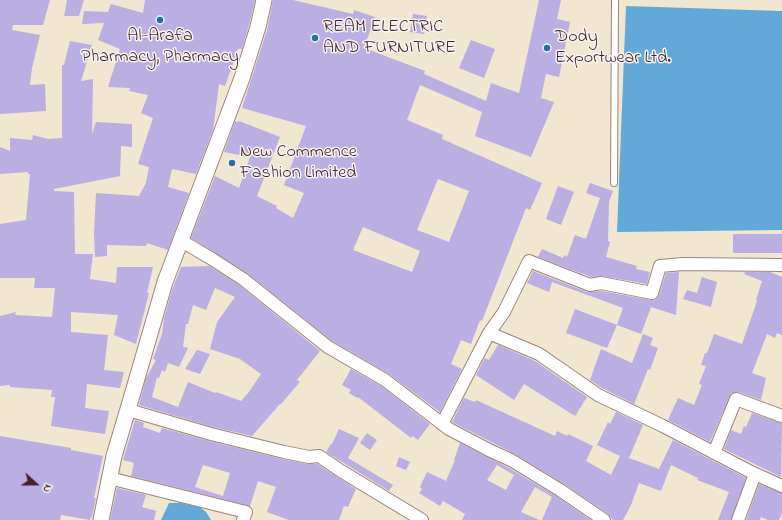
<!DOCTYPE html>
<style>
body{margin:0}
#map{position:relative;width:782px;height:520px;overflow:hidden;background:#f1e6cf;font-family:"Indie Flower",sans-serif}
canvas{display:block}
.north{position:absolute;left:16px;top:464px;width:40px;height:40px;-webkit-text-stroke:3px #f6f6f2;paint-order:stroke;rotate:111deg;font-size:11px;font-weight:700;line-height:16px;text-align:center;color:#4a1f2b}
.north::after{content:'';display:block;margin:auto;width:14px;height:18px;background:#4a1f2b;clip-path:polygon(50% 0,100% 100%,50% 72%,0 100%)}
</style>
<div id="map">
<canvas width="782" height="520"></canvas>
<div class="north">N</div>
</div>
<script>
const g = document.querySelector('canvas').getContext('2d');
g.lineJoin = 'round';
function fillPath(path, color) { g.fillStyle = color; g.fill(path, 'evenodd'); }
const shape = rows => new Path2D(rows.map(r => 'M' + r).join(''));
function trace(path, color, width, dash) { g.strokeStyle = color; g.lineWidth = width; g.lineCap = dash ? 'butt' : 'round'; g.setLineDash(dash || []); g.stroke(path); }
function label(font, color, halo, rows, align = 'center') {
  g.font = font + ' "Indie Flower",sans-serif'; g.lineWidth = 3; g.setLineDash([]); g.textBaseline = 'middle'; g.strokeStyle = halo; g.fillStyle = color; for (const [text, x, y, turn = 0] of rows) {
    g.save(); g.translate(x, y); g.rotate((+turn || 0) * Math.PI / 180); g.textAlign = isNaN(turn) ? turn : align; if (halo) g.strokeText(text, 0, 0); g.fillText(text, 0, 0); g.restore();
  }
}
fillPath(shape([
 [626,6,782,11,782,230,617,232],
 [169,503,181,503,200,507,206,512,211,520,161,520]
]), '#61a9d8');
fillPath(shape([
 [0,0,50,0,43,25,13,25,12,30,40,35,32,68,30,85,45,84,46,111,0,114],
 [67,0,84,0,79,16,64,16],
 [145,0,255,0,249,25,242,49,238,49,225,86,219,84,213,130,196,174,172,169,168,187,189,193,168,250,147,243,146,246,107,245,107,256,95,257,94,233,96,193,139,196,146,183,149,167,138,164,153,118,141,113,148,95,129,91,130,88,108,87,120,49,98,40,104,23,82,24,84,11,108,12,111,4,143,13],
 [273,0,293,0,353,14,354,10,375,17,364,48,425,71,424,74,486,101,491,83,519,93,539,0,561,0,557,19,570,22,559,77,546,74,541,98,554,102,531,157,475,136,482,112,420,85,407,120,443,135,442,139,542,183,530,210,526,208,482,321,480,320,471,344,461,340,451,364,462,369,440,412,389,374,332,341,247,273,191,238,215,176,239,188,250,157,224,152,235,121,238,122,239,121,280,137,257,196,277,206,276,208,293,218,304,193,284,185,306,126,242,108,267,30],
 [438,179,469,191,449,242,417,230],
 [363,227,420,251,412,272,353,250],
 [413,14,427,16,424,34,410,32],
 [471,40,495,49,484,78,459,68],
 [70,41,92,45,81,81,93,79,92,134,96,122,132,124,132,147,121,146,120,176,54,189,54,191,74,192,75,254,93,254,90,279,116,283,117,267,153,267,147,293,149,293,136,344,114,335,118,315,71,312,71,332,108,335,104,370,124,372,120,388,87,384,85,408,109,411,105,434,51,426,55,397,51,397,52,390,10,387,10,385,0,386,0,316,16,312,15,315,52,317,55,288,34,288,35,278,0,278,0,224,26,220,30,174,28,174,28,172,0,174,0,147,10,151,10,138,32,140,33,135,48,139,62,138,62,65,64,65],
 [590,183,613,191,609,202,608,241,610,242,606,257,637,266,636,269,650,272,647,284,602,276,591,277,538,257,542,249,563,258,564,255,567,257,575,235,586,239,600,198,586,193],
 [558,186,574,192,561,225,546,219],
 [733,234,782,234,782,253,733,253],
 [209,266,239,285,320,351,297,380,300,382,281,404,280,404,252,436,213,427,139,405,146,378,156,360,153,359,162,334,164,318,172,290,181,267],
 [215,288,235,297,217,322,210,349,240,359,261,374,249,392,241,401,216,392,215,393,188,382,178,407,152,397,157,377,159,378,162,370,165,372,168,363,179,367,188,348,183,347,186,324,188,324,193,305,206,310],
 [533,271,587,292,601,291,651,300,655,300,659,295,666,273,679,272,676,315,651,307,641,334,617,325,623,308,552,282,549,292,527,283],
 [745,272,770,272,782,277,782,335,777,333,775,338,767,334,752,373,766,378,761,400,738,392,731,393,710,442,668,420,678,398,694,405,702,385,699,384,706,366,701,365,705,353,707,353,714,334,742,344,757,301,756,300,762,281,744,274],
 [702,277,717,282,711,307,683,299,687,290,697,293],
 [575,309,617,325,607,348,566,333],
 [643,334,653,338,650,345,658,348,650,370,648,369,634,404,602,388,590,380,601,349,632,363],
 [498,345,535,361,587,397,575,416,524,384,514,400,476,375,485,358,489,360],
 [197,350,210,354,200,374,185,369],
 [351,369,381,386,430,424,418,440,412,436,411,438,358,397,357,398,349,393,351,390,342,385],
 [464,398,475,402,476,400,555,436,557,431,567,436,568,434,593,446,586,461,611,475,620,456,597,445,608,422,610,424,616,412,643,425,629,458,659,469,673,440,746,478,731,520,718,520,729,492,697,480,698,478,671,465,661,491,639,483,631,505,623,520,613,520,608,514,564,484,515,454,452,422],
 [752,413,782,423,781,477,724,449,731,430,741,434,744,426,746,427],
 [135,420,144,423,143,427,160,433,162,428,209,441,282,459,308,464,317,464,356,489,348,507,344,506,339,520,289,520,267,512,276,487,258,481,250,506,131,476,134,463,123,460],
 [203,465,230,473,223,496,195,487],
 [339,429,359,438,348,458,393,485,389,491,326,452,331,444,332,444],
 [367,433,377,440,370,450,360,443],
 [0,436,71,448,71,450,103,456,94,498,96,498,92,517,91,517,90,520,61,515,60,520,0,520],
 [460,443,507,467,556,496,591,520,542,520,552,497,535,487,521,512,539,520,462,520,465,514,443,501,440,506,419,493,422,489,420,487,427,472,446,481,455,460,454,460],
 [497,465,514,475,506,490,487,480],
 [399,457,410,462,406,470,396,466],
 [759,484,782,493,782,513,779,520,768,520,761,517,760,520,746,520],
 [117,488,146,495,142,507,156,511,154,520,110,520]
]), '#baaee2');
const service = shape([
 [614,183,615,0]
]);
const minor = shape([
 [180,240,212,259,243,279,328,347,385,380,449,429,491,451,511,460,560,490,604,520],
 [489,333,504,312,529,261,590,285,601,283,652,293,660,266,683,264,782,265],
 [128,410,211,434,284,452,309,457,319,456,341,471,422,520],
 [442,424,489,333,539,354,598,395,663,426,751,472,782,486],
 [714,453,736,399,782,416],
 [109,478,246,512,243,520],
 [738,520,755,474]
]);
const tertiary = shape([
 [101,520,114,456,131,399,165,282,242,78,258,27,264,0]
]);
trace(service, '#9e827d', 8);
trace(minor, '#9e827d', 14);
trace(tertiary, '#9e827d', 17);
trace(service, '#fff', 6);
trace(minor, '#fff', 12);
trace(tertiary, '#fff', 15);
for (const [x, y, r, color] of [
 [160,20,4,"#1f6fb2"],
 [315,38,4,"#1f6fb2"],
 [547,48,4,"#1f6fb2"],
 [232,163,4,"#1f6fb2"]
]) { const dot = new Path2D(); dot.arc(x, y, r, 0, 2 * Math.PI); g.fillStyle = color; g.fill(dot); trace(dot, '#f6f6f2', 1.5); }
label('18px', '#4a1f2b', '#f6f6f2', [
 ["REAM ELECTRIC",323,28],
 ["AND FURNITURE",323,49],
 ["Al-Arafa",160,37,"center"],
 ["Pharmacy, Pharmacy",160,58,"center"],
 ["Dody",555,38],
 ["Exportwear Ltd.",555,59],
 ["New Commence",240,153],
 ["Fashion Limited",240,174]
], 'left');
</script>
